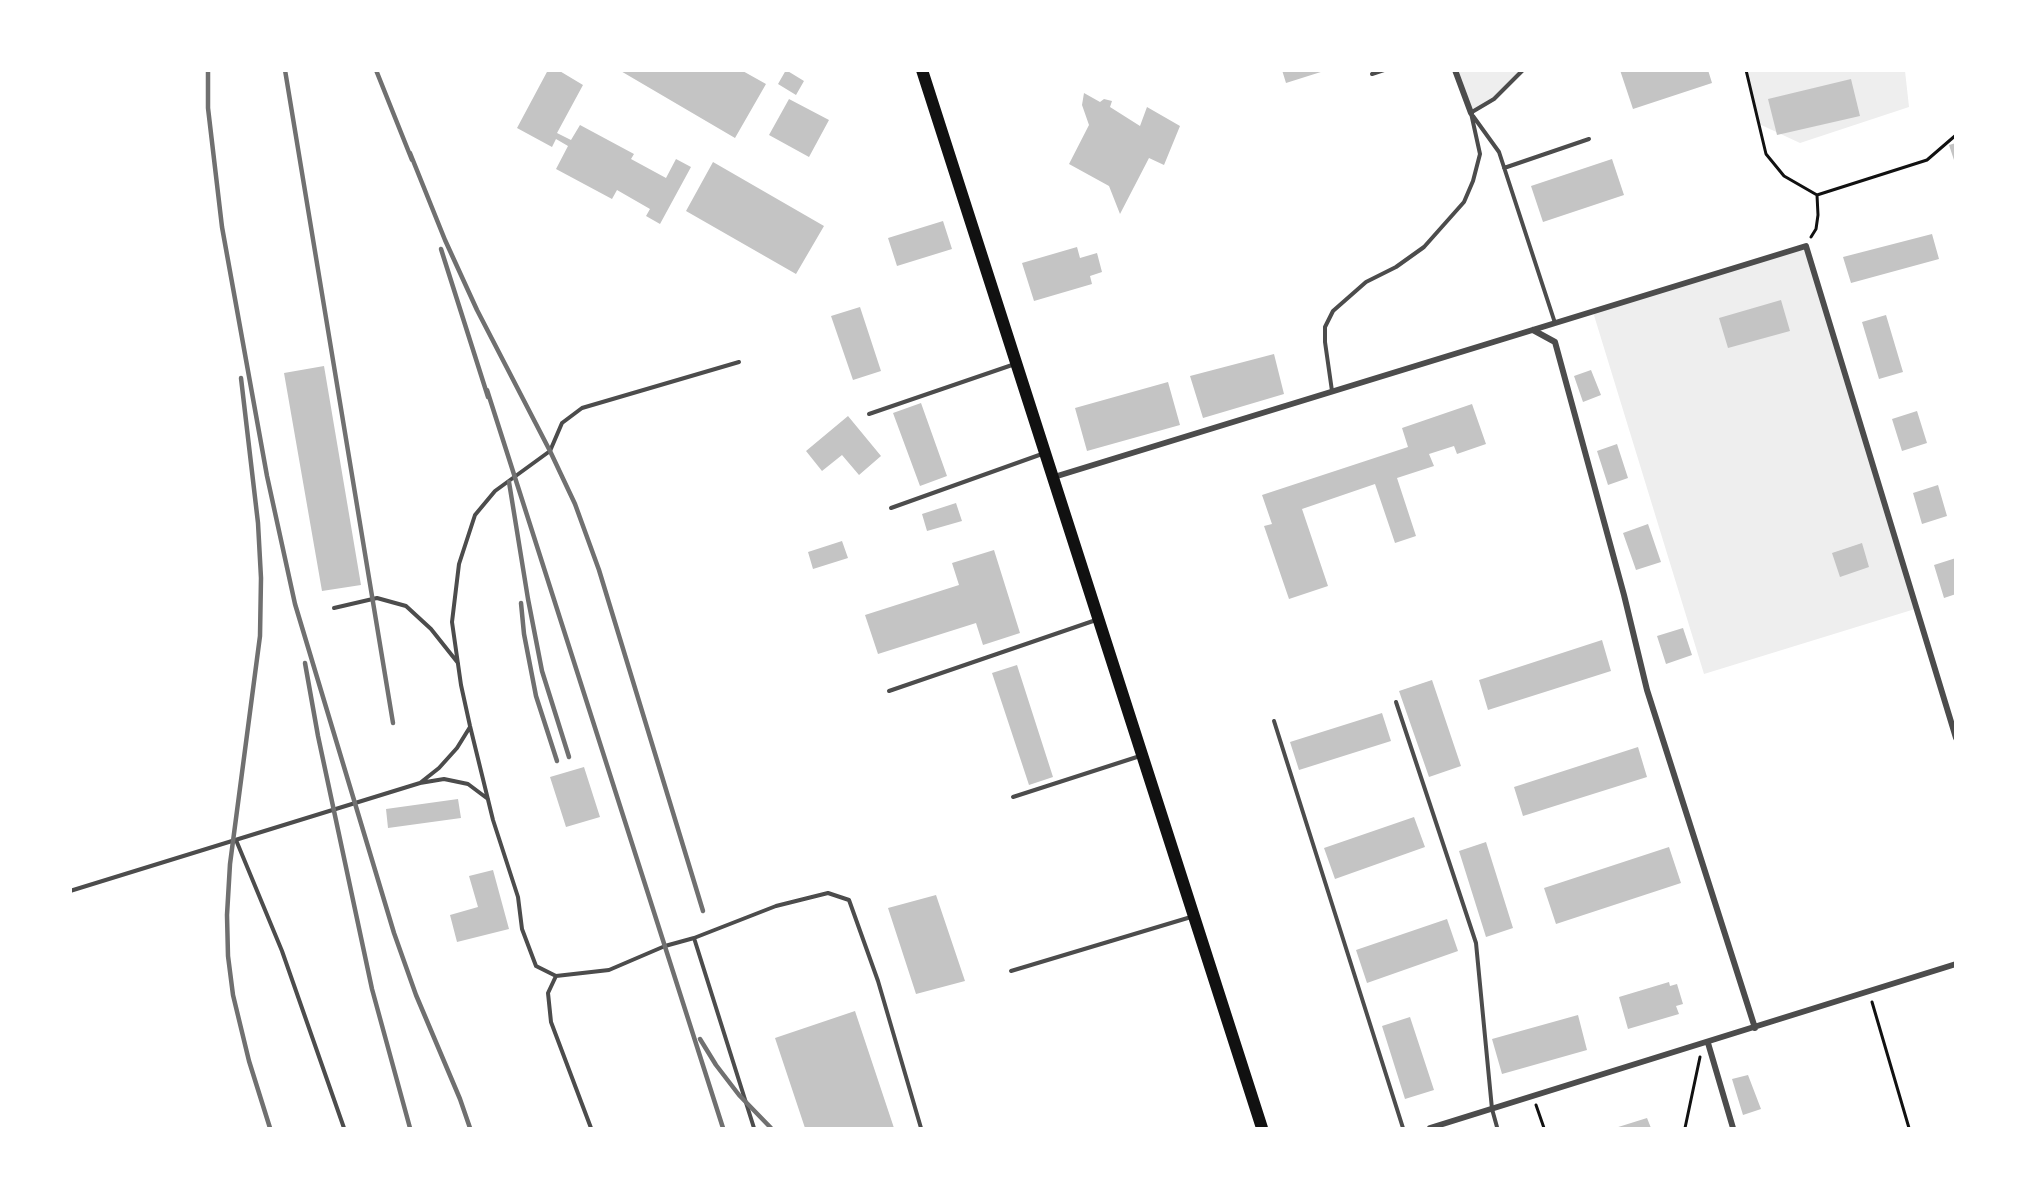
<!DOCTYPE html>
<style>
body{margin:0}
#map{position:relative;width:2026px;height:1199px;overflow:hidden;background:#fff;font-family:Overpass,sans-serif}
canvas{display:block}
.frame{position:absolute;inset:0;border:72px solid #fff;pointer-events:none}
</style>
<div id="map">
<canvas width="2026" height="1199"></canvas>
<div class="frame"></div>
</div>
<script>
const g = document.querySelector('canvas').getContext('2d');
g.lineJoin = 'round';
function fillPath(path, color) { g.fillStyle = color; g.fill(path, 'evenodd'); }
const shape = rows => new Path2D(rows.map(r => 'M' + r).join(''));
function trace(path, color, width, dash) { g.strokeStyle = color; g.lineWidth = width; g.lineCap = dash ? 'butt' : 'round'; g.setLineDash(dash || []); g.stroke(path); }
fillPath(shape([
 [1455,71,1523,71,1494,99,1471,113],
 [1746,71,1905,71,1909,107,1800,143,1757,123],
 [1806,246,1915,609,1704,674,1593,312]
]), '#eee');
fillPath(shape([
 [548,70,558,70,583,85,557,133,571,140,580,125,634,154,631,159,666,178,676,159,691,167,660,224,646,216,650,209,617,190,612,199,556,169,568,146,556,139,552,147,517,128],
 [619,70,741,70,766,84,735,138],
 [786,70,804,81,796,95,778,84],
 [1282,70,1324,70,1324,71,1286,83],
 [1620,70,1708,70,1712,83,1633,109],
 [1851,79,1860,116,1777,135,1768,99],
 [1084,93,1100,102,1104,99,1112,101,1110,107,1140,126,1147,107,1180,126,1164,165,1149,158,1120,214,1109,186,1069,164,1089,125,1082,105],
 [789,99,829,120,809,157,769,135],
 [1956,143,1956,163,1955,163,1949,145],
 [1612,159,1624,195,1543,222,1531,186],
 [713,162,824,226,796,274,686,211],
 [943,221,952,249,897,266,888,238],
 [1932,234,1939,259,1851,283,1843,257],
 [1077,247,1080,258,1097,253,1102,272,1090,276,1092,284,1034,301,1022,263],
 [1781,300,1790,331,1728,348,1719,318],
 [860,307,881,371,853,380,831,316],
 [1886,315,1903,372,1879,379,1862,322],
 [1274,354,1284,394,1203,418,1190,376],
 [324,366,361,585,322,591,284,373],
 [1591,370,1601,395,1583,402,1574,376],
 [1168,382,1180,425,1087,451,1075,408],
 [921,403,947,476,920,486,893,413],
 [1472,404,1486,444,1457,454,1454,446,1429,454,1434,466,1397,478,1416,536,1395,543,1375,484,1302,509,1328,586,1289,599,1264,526,1272,524,1262,495,1408,447,1402,428],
 [1917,411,1927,443,1902,451,1892,419],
 [848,416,881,456,859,475,842,455,822,471,806,451],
 [1617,444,1628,478,1608,485,1597,451],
 [1938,485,1947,516,1922,524,1913,493],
 [956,503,962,521,927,531,922,514],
 [1648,524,1661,562,1636,570,1623,533],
 [842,541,848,558,813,569,808,552],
 [1862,543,1869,567,1840,577,1832,553],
 [994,550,1020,633,983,645,976,623,878,654,865,615,959,585,952,563],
 [1956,558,1956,594,1944,598,1934,565],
 [1683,628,1692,655,1666,664,1657,636],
 [1602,640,1611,671,1488,710,1479,680],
 [1017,665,1053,777,1029,785,992,673],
 [1432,680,1461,766,1429,777,1399,691],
 [1382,713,1391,741,1299,770,1290,742],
 [1638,747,1647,777,1523,816,1514,787],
 [584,767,600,817,566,827,550,777],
 [458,799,461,818,388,828,386,809],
 [1414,817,1425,847,1335,879,1324,848],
 [1486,842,1513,928,1486,937,1459,851],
 [1669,847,1681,883,1556,924,1544,888],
 [493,870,509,929,457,942,450,915,478,907,469,876],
 [936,895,965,981,916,994,888,908],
 [1447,919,1458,951,1367,983,1356,950],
 [1669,982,1670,986,1677,984,1683,1004,1676,1006,1679,1014,1628,1029,1619,997],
 [855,1011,894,1128,805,1128,775,1038],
 [1578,1015,1587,1050,1502,1074,1492,1039],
 [1410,1017,1434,1090,1405,1099,1382,1026],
 [1748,1075,1761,1109,1743,1115,1732,1079],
 [1647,1118,1651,1128,1615,1128]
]), '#c4c4c4');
trace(shape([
 [1746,70,1766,154,1784,176,1817,195,1927,160,1956,135],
 [1811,237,1816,229,1818,215,1817,195],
 [1872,1002,1909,1128],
 [1536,1105,1544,1128],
 [1685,1128,1700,1057]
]), '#111', 3);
trace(shape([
 [1372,74,1384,70],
 [1472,112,1494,99,1523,70],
 [1473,116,1499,152,1555,323],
 [1504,168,1589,139],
 [739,362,582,408,562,423,550,451,495,491,475,515,459,564,452,622,461,685,470,726,493,820,518,897,522,929,536,966,556,976,609,970,665,946,694,938,776,906,828,893,849,900,878,981,921,1128],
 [1332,391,1325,342,1325,327,1333,311,1366,282,1396,267,1424,247,1464,202,1473,181,1480,154,1471,113],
 [869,414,1015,364],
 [891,508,1042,454],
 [334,608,377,598,406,606,431,629,458,663],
 [889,691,1096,620],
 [1396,702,1476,943,1492,1109,1497,1127],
 [1274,721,1403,1128],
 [420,783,444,779,468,784,488,799],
 [1013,797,1140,756],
 [236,840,282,951,344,1128],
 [70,891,420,783,439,768,457,748,470,727],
 [694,938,754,1128],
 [1011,971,1191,917],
 [556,976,548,993,551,1022,591,1128]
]), '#4c4c4c', 4);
trace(shape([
 [1455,70,1471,113],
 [1533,330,1555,342,1624,595,1647,690,1755,1028],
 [1054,477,1806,246,1956,738],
 [1708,1043,1733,1128],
 [1430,1128,1956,964]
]), '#4c4c4c', 6);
trace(shape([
 [922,70,1262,1128]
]), '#111', 12);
trace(shape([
 [208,70,208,108,222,227,267,476,295,604,394,933,416,995,460,1099,470,1128],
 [285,70,393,723],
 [376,70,412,160],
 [410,153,445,240,477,310,550,451,575,504,599,570,703,911],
 [441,249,488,397],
 [241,378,258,523,261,578,260,636,230,864,227,915,228,956,233,995,249,1061,270,1128],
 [487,390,723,1128],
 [509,482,528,599,542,671,569,757],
 [521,603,524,634,536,696,557,761],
 [305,663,318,736,372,989,410,1128],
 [700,1039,716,1065,739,1095,771,1128]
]), '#707070', 4.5);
</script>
